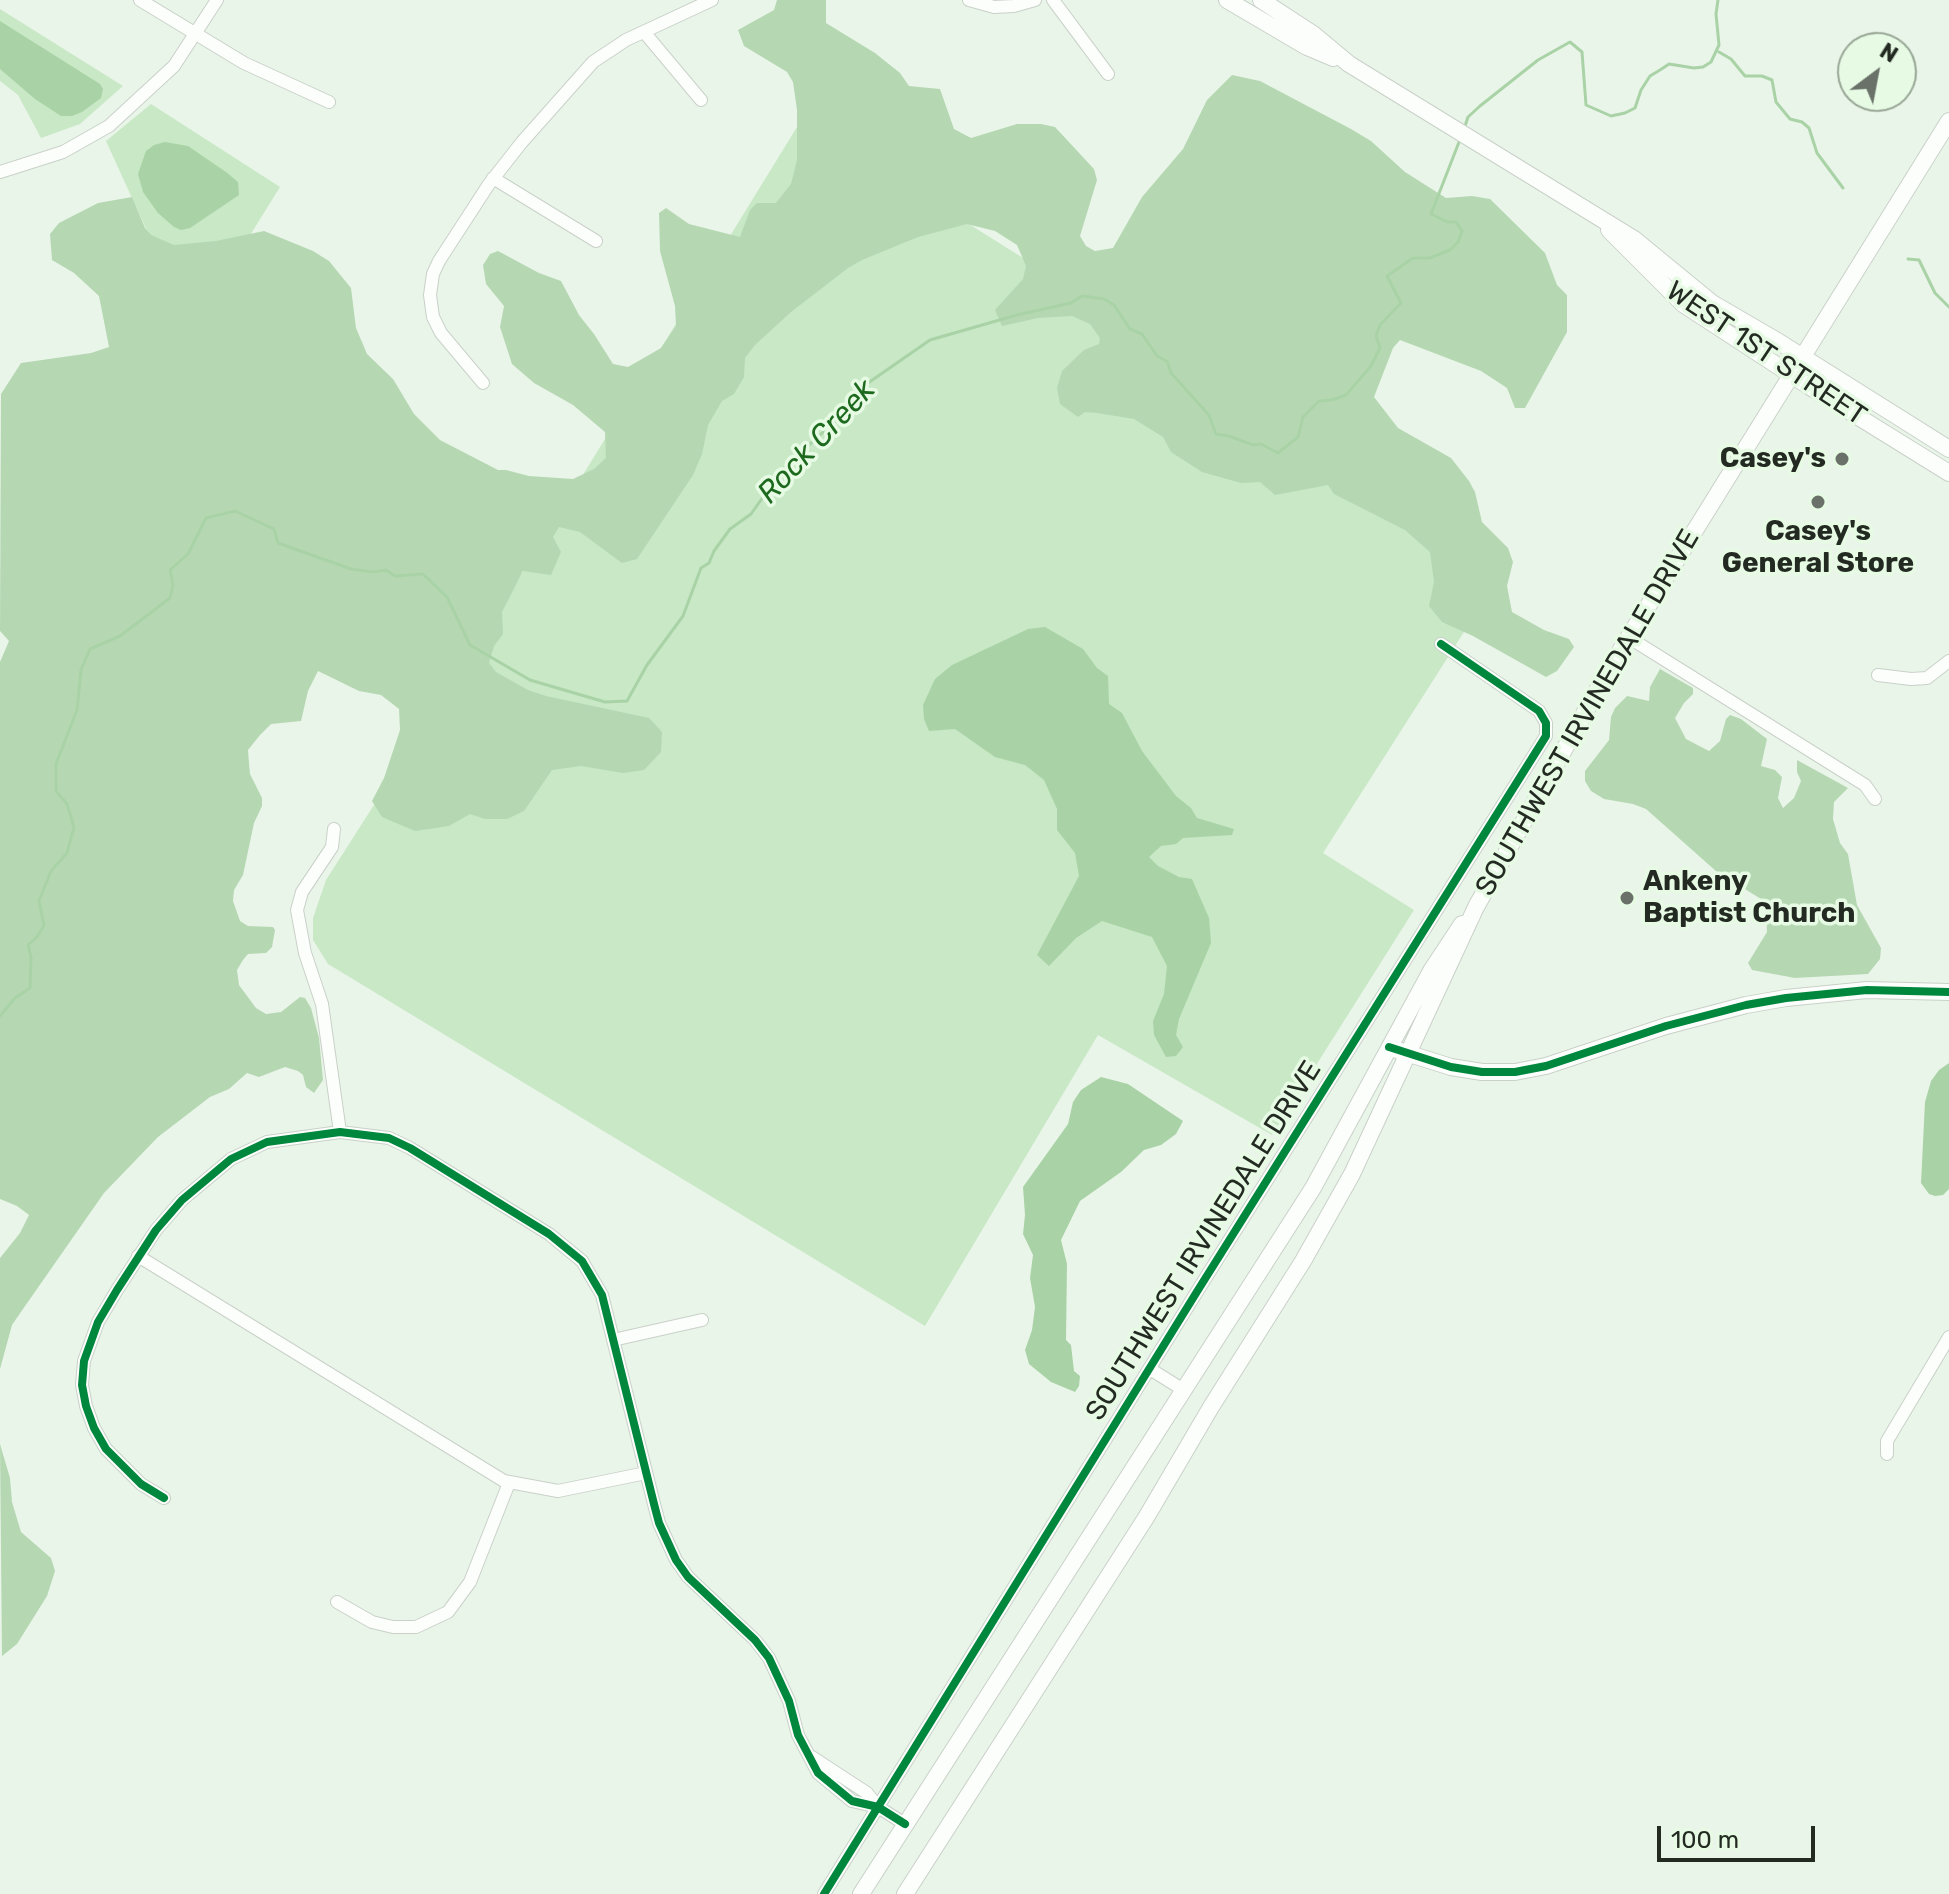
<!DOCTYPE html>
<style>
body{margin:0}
#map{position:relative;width:1949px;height:1894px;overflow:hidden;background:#eaf5e9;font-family:Rubik,sans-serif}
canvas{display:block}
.north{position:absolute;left:1837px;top:32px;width:80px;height:80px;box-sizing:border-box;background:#e6fae4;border:2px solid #98a796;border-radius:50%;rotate:32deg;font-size:22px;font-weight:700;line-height:32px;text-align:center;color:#232a22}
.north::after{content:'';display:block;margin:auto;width:28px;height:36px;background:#697168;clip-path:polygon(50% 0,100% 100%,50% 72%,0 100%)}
.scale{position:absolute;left:1657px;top:1826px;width:158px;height:36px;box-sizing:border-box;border:4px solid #232a22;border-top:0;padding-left:10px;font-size:24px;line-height:28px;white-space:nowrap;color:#232a22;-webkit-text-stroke:6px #e6fae4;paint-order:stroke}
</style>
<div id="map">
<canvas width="1949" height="1894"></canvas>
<div class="north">N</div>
<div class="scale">100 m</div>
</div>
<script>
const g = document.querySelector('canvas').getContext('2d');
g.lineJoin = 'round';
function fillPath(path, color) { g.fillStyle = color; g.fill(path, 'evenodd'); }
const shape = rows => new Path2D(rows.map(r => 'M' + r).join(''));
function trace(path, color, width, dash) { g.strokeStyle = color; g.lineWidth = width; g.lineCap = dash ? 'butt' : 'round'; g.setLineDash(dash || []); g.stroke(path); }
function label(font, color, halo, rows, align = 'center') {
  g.font = font + ' Rubik,sans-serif'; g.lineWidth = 7; g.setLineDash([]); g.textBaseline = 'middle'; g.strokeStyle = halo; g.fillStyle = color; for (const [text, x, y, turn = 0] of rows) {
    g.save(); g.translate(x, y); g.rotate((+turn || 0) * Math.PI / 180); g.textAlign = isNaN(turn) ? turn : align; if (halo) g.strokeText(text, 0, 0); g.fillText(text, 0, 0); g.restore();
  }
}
fillPath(shape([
 [0,9,123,86,80,124,41,138,18,95,0,81],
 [151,104,280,187,229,269,153,244,106,141],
 [802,119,1508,563,1323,853,1414,910,1272,1135,1098,1035,925,1326,328,964,313,940,313,918,326,880,528,564]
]), '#c8e8c6');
fillPath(shape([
 [777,0,826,0,826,23,875,53,900,73,909,86,940,89,954,129,971,138,1017,124,1041,124,1055,127,1094,169,1097,180,1080,236,1086,246,1095,251,1113,248,1142,197,1183,149,1207,100,1232,75,1260,81,1351,129,1371,141,1405,172,1446,198,1472,196,1490,199,1545,253,1557,285,1567,295,1567,332,1525,408,1515,408,1507,388,1481,371,1400,340,1393,348,1374,397,1398,428,1451,458,1469,481,1475,492,1482,522,1508,548,1513,562,1507,586,1512,612,1544,630,1569,639,1574,647,1557,671,1546,677,1473,636,1442,622,1429,606,1434,582,1430,552,1405,530,1334,494,1328,485,1275,495,1260,482,1241,483,1202,472,1171,452,1163,437,1134,419,1097,413,1085,412,1078,417,1060,404,1057,388,1062,371,1084,350,1099,344,1100,338,1090,324,1072,316,1038,318,1002,326,995,310,1023,279,1026,266,1017,245,995,231,967,224,918,237,862,260,848,268,791,312,755,345,745,358,744,377,734,394,722,401,708,425,702,454,693,475,637,559,622,563,580,532,559,527,553,537,561,552,551,575,523,571,502,612,503,634,494,646,489,663,496,672,528,690,546,696,649,718,662,732,661,752,644,770,623,773,581,766,552,770,524,811,507,819,485,819,470,814,449,826,415,831,382,817,372,801,384,778,400,730,399,709,381,695,359,691,318,671,308,691,301,721,271,724,260,735,248,750,249,763,250,774,262,798,262,806,254,823,243,875,234,890,233,901,240,921,248,926,273,927,275,930,272,947,266,953,248,954,243,960,237,970,239,985,256,1008,266,1014,281,1012,300,997,305,998,311,1008,319,1038,323,1080,314,1093,306,1087,303,1075,298,1071,285,1067,259,1077,247,1073,229,1089,210,1097,158,1137,104,1193,23,1309,12,1325,0,1369,0,1258,20,1233,29,1215,17,1206,0,1199,0,662,9,641,0,631,1,394,21,363,91,353,109,347,99,296,74,273,52,260,50,234,59,223,98,203,132,197,145,228,151,235,174,245,216,241,264,231,313,251,329,261,351,288,356,328,367,354,393,379,414,414,440,440,498,470,506,470,529,476,573,479,594,469,606,458,605,432,573,405,534,383,512,364,500,327,504,306,486,284,483,265,490,254,498,251,539,273,561,281,579,315,594,334,613,364,628,367,661,348,676,326,675,306,660,251,659,213,666,208,689,224,740,237,750,210,757,203,776,203,791,184,797,160,797,110,793,82,787,72,744,46,738,30,774,10],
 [1660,669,1693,688,1693,694,1684,703,1675,718,1686,739,1709,751,1720,741,1726,719,1730,715,1741,719,1767,739,1761,766,1775,770,1782,777,1778,798,1783,808,1794,798,1801,781,1797,772,1797,760,1848,788,1834,802,1833,819,1840,843,1848,854,1857,905,1881,948,1880,959,1868,974,1795,978,1752,970,1748,963,1767,932,1766,902,1717,872,1646,809,1633,804,1604,799,1591,791,1585,781,1585,771,1609,740,1611,717,1615,708,1627,696,1649,701,1650,687],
 [0,1444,10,1478,12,1502,21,1532,51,1558,55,1571,47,1596,17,1644,2,1656]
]), '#b5d8b3');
fillPath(shape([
 [0,21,100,84,103,89,101,98,82,112,72,116,61,116,35,99,0,69],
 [165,142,188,146,226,172,238,182,239,195,190,228,181,230,174,227,158,213,143,192,138,174,146,151,154,145],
 [1045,627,1083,649,1097,668,1108,676,1109,704,1122,713,1142,751,1176,796,1191,808,1197,818,1234,829,1232,835,1183,838,1176,844,1161,846,1149,857,1158,866,1179,877,1192,879,1209,918,1211,943,1179,1019,1176,1035,1183,1047,1176,1056,1166,1057,1154,1035,1153,1021,1164,994,1167,966,1152,937,1102,921,1076,938,1049,966,1037,955,1079,876,1075,853,1057,830,1057,809,1044,780,1025,765,995,757,955,729,929,731,924,719,923,705,935,679,952,665,1028,629],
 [1949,1063,1949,1189,1943,1195,1935,1196,1929,1194,1921,1183,1925,1102,1931,1081,1939,1070],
 [1101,1077,1128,1084,1183,1121,1176,1134,1161,1145,1144,1150,1121,1172,1080,1201,1061,1240,1067,1264,1066,1340,1071,1345,1074,1371,1080,1376,1079,1386,1075,1392,1051,1382,1029,1364,1025,1350,1032,1330,1035,1307,1030,1278,1033,1255,1023,1234,1025,1215,1023,1187,1068,1124,1073,1102,1081,1090]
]), '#a9d3a6');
trace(shape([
 [1719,52,1731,59,1745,76,1762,76,1772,80,1776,102,1790,119,1802,122,1809,128,1817,153,1843,188],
 [1465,126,1468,117,1480,106,1538,60,1570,42,1582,52,1586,105,1611,116,1625,113,1635,108,1641,90,1650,76,1660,70,1669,64,1694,68,1703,67,1711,62,1719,45,1716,14,1718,0],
 [1908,259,1919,260,1935,293,1949,307],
 [0,1016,15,998,30,988,31,957,28,945,37,937,44,925,39,901,51,871,67,853,74,827,67,804,56,791,56,764,77,710,81,670,90,649,120,636,170,598,173,585,170,570,188,554,206,518,235,511,274,529,278,543,351,569,373,572,386,570,395,576,423,574,447,597,470,645,530,680,605,702,627,701,647,665,683,616,701,568,709,563,714,551,730,529,751,514,783,469,844,413,868,383,930,340,1017,315,1071,303,1082,296,1104,299,1114,305,1130,329,1142,334,1157,356,1167,361,1171,373,1209,415,1216,434,1229,436,1253,445,1261,444,1278,453,1298,437,1303,417,1319,401,1332,400,1346,395,1371,366,1380,348,1376,336,1380,325,1401,303,1387,276,1413,258,1430,258,1450,250,1458,242,1462,231,1456,222,1447,222,1431,214,1461,137]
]), '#a9d3a6', 3);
const street = shape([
 [140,0,244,63,329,102],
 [969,0,994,7,1014,6,1035,0],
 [1053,0,1108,74],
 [644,32,701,100],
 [0,172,63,152,109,126,174,66,217,0],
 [493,178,596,241],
 [483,383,441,333,433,317,430,295,433,274,439,261,489,184,522,142,593,62,626,40,712,0],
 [1628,637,1865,785,1875,799],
 [1878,675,1911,679,1927,678,1949,661],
 [334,829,332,847,302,892,297,910,305,953,322,1004,340,1132],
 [138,1256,504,1481,558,1491,646,1473],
 [613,1340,702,1320],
 [1150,1369,1182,1389],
 [1887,1454,1887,1441,1949,1337],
 [164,1498,141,1484,106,1449,94,1428,86,1406,82,1385,84,1361,98,1322,117,1290,156,1230,182,1200,231,1159,267,1142,340,1132,389,1138,410,1148,549,1234,582,1261,602,1295,654,1504,659,1523,676,1560,688,1577,755,1640,769,1658,789,1701,798,1735,818,1773,852,1801,878,1807,905,1824],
 [337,1602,372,1622,393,1627,416,1627,448,1612,470,1582,509,1483],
 [812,1757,867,1793,878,1807],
 [824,1894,1198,1290,1546,736,1546,723,1539,711,1441,644]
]);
const secondary = shape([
 [1227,0,1307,47,1333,58],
 [1261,0,1313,34,1349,64,1634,239,1712,303,1779,342,1949,449],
 [1609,230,1683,304,1807,385,1949,473],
 [1397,1050,1451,1067,1482,1072,1515,1072,1546,1066,1666,1026,1746,1005,1786,998,1867,990,1949,992],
 [861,1894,1313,1188,1431,971,1462,924],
 [905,1894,1147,1516,1211,1407,1303,1261,1352,1174,1476,907,1612,664,1949,121]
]);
trace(street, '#c9d1c8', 14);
trace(secondary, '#c9d1c8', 18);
trace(street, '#fcfefc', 12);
trace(secondary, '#fcfefc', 16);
trace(shape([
 [1389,1047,1451,1067,1482,1072,1515,1072,1546,1066,1666,1026,1746,1005,1786,998,1867,990,1949,992],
 [164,1498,141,1484,106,1449,94,1428,86,1406,82,1385,84,1361,98,1322,117,1290,156,1230,182,1200,231,1159,267,1142,340,1132,389,1138,410,1148,549,1234,582,1261,602,1295,654,1504,659,1523,676,1560,688,1577,755,1640,769,1658,789,1701,798,1735,818,1773,852,1801,878,1807,905,1824],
 [824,1894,1198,1290,1546,736,1546,723,1539,711,1441,644]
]), '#00873e', 8);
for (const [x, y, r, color] of [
 [1842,459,8,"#697168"],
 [1818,502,8,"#697168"],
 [1627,898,8,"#697168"]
]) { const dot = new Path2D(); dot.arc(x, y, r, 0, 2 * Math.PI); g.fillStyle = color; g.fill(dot); trace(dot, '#e6fae4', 3); }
label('28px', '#232a22', '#e6fae4', [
 ["WEST 1ST STREET",1766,354,34],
 ["SOUTHWEST IRVINEDALE DRIVE",1588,713,-60],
 ["SOUTHWEST IRVINEDALE DRIVE",1204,1241,-58]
]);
label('bold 28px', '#232a22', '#e6fae4', [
 ["Casey's",1826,459],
 ["Casey's",1818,532,"center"],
 ["General Store",1818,564,"center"],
 ["Ankeny",1643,882,"left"],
 ["Baptist Church",1643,914,"left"]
], 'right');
label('italic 30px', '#1d691d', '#e6fae4', [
 ["Rock Creek",817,442,-47]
]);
</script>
